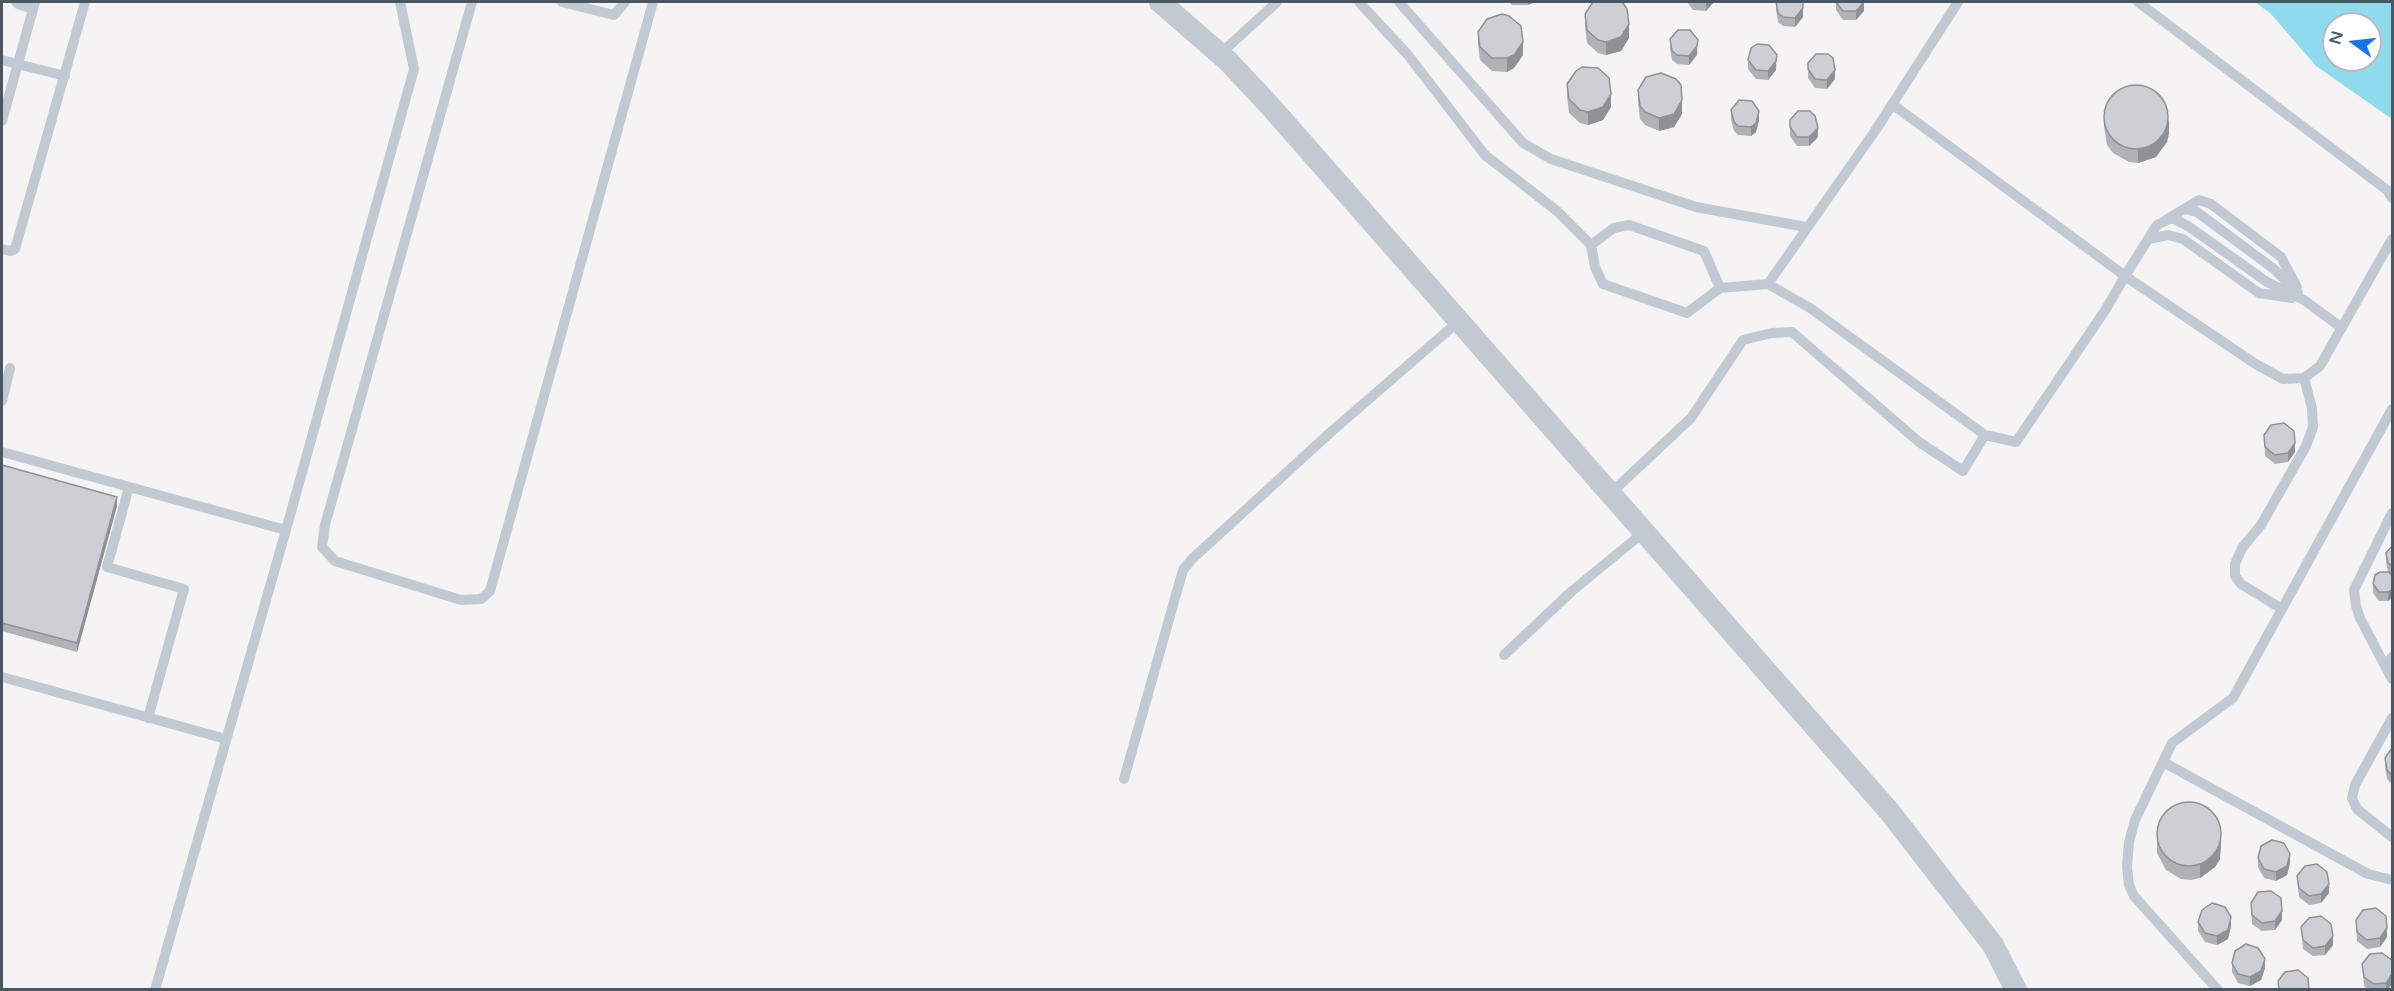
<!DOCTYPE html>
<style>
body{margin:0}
#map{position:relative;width:2394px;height:991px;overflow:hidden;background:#f5f3f3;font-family:"Varela Round",sans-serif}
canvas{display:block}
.frame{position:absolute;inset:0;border:3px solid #4a5661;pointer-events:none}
.north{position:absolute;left:2322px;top:12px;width:60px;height:60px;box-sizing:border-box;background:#fff;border:2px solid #b7bbc0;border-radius:50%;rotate:285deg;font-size:16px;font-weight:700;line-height:24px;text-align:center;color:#4a5661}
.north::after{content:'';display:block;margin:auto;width:21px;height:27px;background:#1a73e8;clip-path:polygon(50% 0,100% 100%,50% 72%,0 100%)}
</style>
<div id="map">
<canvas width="2394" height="991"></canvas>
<div class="frame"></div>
<div class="north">N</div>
</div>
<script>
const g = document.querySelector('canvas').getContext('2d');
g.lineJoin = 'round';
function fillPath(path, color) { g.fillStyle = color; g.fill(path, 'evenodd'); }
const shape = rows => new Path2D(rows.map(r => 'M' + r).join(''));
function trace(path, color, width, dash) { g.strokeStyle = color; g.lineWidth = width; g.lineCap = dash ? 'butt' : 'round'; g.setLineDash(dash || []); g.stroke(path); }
fillPath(shape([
 [2255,2,2392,2,2392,119,2316,66,2271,14],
 [2334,24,2370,24,2370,60,2334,60]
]), '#90daee');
trace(shape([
 [16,2,18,4,33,9],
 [472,2,325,525,322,547,335,561,461,600,481,599,490,591,653,2],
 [562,2,614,15,625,2],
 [1359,2,1408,55,1485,155,1557,211,1591,245,1595,267,1603,284,1687,313,1720,288,1768,284],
 [1399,2,1523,143,1551,159,1696,207,1806,227],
 [1958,2,1877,128,1768,284,1810,308,1985,435,2016,442,2106,309,2125,276,2254,363,2283,379,2304,378,2320,366,2392,239],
 [2138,2,2387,190,2392,198],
 [1220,54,1277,2],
 [2,60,65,76],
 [1892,104,2125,276,2157,225,2172,218,2188,226,2267,282,2304,300,2342,328],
 [2,121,35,2],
 [2184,209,2199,200,2211,204,2281,257,2297,287],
 [2166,220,2184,209,2197,212,2274,269,2298,293],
 [2149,239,2168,235,2183,239,2259,293,2292,298],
 [1591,245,1614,228,1629,225,1704,251,1720,288],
 [2,249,10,251,15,249,85,2],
 [2,401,10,368],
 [2,452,286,530],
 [129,487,107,567,184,589,148,718],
 [1611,493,1691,418,1743,340,1772,333,1792,332,1919,442,1963,471,1985,435],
 [2392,513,2354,590,2356,606,2360,618,2385,666,2392,657],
 [2282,609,2241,584,2235,576,2235,564,2242,548,2261,525,2306,446,2313,427,2312,408,2304,378],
 [1504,655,1572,591,1644,532],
 [2385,666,2392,679],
 [2,677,226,739],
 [2392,718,2355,785,2352,798,2357,809,2392,837],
 [2163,762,2368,874,2392,880],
 [1124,779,1183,570,1192,559,1332,431,1459,321],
 [155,990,286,530,414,69,400,2],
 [2218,990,2134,896,2129,885,2127,867,2129,842,2135,820,2172,743,2233,698,2392,409]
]), '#c1cad2', 10);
trace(shape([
 [1160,2,1228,61,1271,107,1889,811,1993,945,2016,990]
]), '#c1cad2', 22);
fillPath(shape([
 [1509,2,1535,2,1528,5,1512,5],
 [1687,2,1714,2,1706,11,1693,10],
 [1776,2,1803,2,1803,17,1795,27,1783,26,1778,22,1776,10],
 [1836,2,1864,11,1856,20,1843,20,1836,10],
 [1585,14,1629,38,1621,51,1606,55,1598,53,1587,43,1585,27],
 [1478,32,1523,55,1514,68,1507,72,1492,71,1480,60,1478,45],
 [1670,39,1698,40,1697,55,1689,65,1677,64,1672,60,1670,48],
 [1777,55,1776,70,1768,80,1756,79,1748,69,1748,60],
 [1808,63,1835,79,1827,89,1815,88,1808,78],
 [1567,84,1611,107,1603,120,1588,125,1580,123,1569,113,1567,97],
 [1638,90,1682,114,1674,127,1659,131,1645,125,1640,119,1638,103],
 [1731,110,1759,120,1756,132,1751,136,1738,135,1734,131,1731,119],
 [2104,114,2169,133,2167,142,2156,157,2138,163,2129,162,2113,153,2107,145,2104,127],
 [1790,120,1818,137,1809,146,1797,146,1790,136],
 [2264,435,2295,452,2288,462,2275,464,2265,456],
 [2,465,117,506,77,652,2,631],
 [2392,546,2392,575,2390,574,2392,576,2392,598,2388,601,2379,601,2373,593,2373,584,2388,572,2386,562,2386,553],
 [2392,748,2392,784,2387,779,2385,767,2385,758],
 [2157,840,2221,840,2220,859,2215,867,2200,878,2191,880,2181,879,2166,870,2157,853],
 [2258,858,2290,863,2287,875,2276,881,2264,878,2258,867],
 [2297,876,2329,893,2321,903,2309,905,2299,897],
 [2251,903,2282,920,2275,930,2262,931,2252,924],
 [2356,920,2387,937,2380,947,2367,949,2357,941],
 [2198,922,2231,926,2228,939,2217,945,2205,942,2198,931],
 [2301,927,2333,945,2325,955,2313,956,2303,949],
 [2232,963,2265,968,2261,980,2250,986,2238,983,2232,972],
 [2392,963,2392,983,2388,990,2369,990,2364,986,2362,964]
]), '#b0b2b7');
fillPath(shape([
 [1528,2,1535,2,1528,5],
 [1706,2,1714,2,1706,11],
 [1864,2,1864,11,1856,20,1856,11],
 [1803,8,1803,17,1795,27,1795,18],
 [1629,24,1629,38,1621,51,1606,55,1606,42],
 [1523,42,1523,55,1514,68,1507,72,1507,58],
 [1697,46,1697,55,1689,65,1689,56],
 [1776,61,1776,70,1768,80,1768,71],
 [1835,70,1835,79,1827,89,1827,80],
 [1611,94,1611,107,1603,120,1588,125,1588,112],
 [1682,100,1682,114,1674,127,1659,131,1659,118],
 [1759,111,1759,120,1756,132,1751,136,1751,127],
 [2169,120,2169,133,2167,142,2156,157,2138,163,2138,150],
 [1818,128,1818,137,1809,146,1809,137],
 [2295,443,2295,452,2288,462,2288,453],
 [117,497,117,506,77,652,77,643],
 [2392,590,2392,598,2388,601,2388,592],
 [2221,827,2221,840,2220,859,2215,867,2200,878,2200,864],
 [2290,854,2290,863,2287,875,2276,881,2276,872],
 [2329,884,2329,893,2321,903,2321,894],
 [2282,911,2282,920,2275,930,2275,921],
 [2231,917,2231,926,2228,939,2217,945,2217,936],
 [2387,928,2387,937,2380,947,2380,938],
 [2333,936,2333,945,2325,955,2325,946],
 [2265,959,2265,968,2261,980,2250,986,2250,977],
 [2392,974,2392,983,2388,990,2386,990,2386,983]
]), '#909195');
const building = shape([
 [1593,2,1620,2,1623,3,1627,9,1629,24,1621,37,1606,42,1598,40,1587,30,1585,14,1593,2],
 [1776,2,1803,2,1803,8,1795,18,1783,17,1778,13,1776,2],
 [1836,2,1864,2,1856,11,1843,11,1836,2],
 [1502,14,1509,16,1521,26,1523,42,1514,55,1507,58,1492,58,1480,47,1478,32,1487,19,1502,14],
 [1678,30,1690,30,1698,40,1697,46,1689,56,1677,55,1672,51,1670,39,1678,30],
 [1757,44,1769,45,1777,55,1776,61,1768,71,1756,70,1748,60,1751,48,1757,44],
 [1816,54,1828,54,1833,58,1835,70,1827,80,1815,79,1808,69,1808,63,1816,54],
 [1582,67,1598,68,1609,78,1611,94,1603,107,1588,112,1580,110,1569,99,1567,84,1576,71,1582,67],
 [1661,73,1676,79,1681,85,1682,100,1674,114,1659,118,1645,112,1640,106,1638,90,1646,77,1661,73],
 '2104 117a32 32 0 1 1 64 0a32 32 0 1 1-64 0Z',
 [1739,100,1752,101,1759,111,1756,123,1751,127,1738,126,1734,122,1731,110,1739,100],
 [1798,111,1810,111,1815,116,1818,128,1809,137,1797,137,1790,127,1790,120,1798,111],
 [2284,423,2294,431,2295,443,2288,453,2275,455,2265,447,2264,435,2271,425,2284,423],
 [2,465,117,497,77,643,2,623,2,465],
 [2392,546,2392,566,2388,563,2386,553,2392,546],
 [2380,572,2389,572,2392,576,2392,590,2388,592,2379,592,2373,584,2375,575,2380,572],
 [2392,748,2392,775,2387,770,2385,758,2392,748],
 '2157 834a32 32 0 1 1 64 0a32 32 0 1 1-64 0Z',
 [2272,840,2284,843,2290,854,2287,866,2276,872,2264,869,2258,858,2261,846,2272,840],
 [2317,864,2327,872,2329,884,2321,894,2309,896,2299,888,2297,876,2305,866,2317,864],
 [2271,891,2281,898,2282,911,2275,921,2262,923,2252,915,2251,903,2258,892,2271,891],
 [2212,903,2225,907,2231,917,2228,930,2217,936,2205,933,2198,922,2202,910,2212,903],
 [2376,908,2386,916,2387,928,2380,938,2367,940,2357,932,2356,920,2363,910,2376,908],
 [2321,916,2331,924,2333,936,2325,946,2313,948,2303,940,2301,927,2309,918,2321,916],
 [2246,944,2258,948,2265,959,2261,971,2250,977,2238,974,2232,963,2235,951,2246,944],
 [2382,953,2392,960,2392,974,2386,983,2374,984,2364,977,2362,964,2370,954,2382,953],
 [2298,970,2308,978,2309,990,2279,990,2278,981,2285,972,2298,970]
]);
fillPath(building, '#cdcfd5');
trace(building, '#909195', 1.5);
</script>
